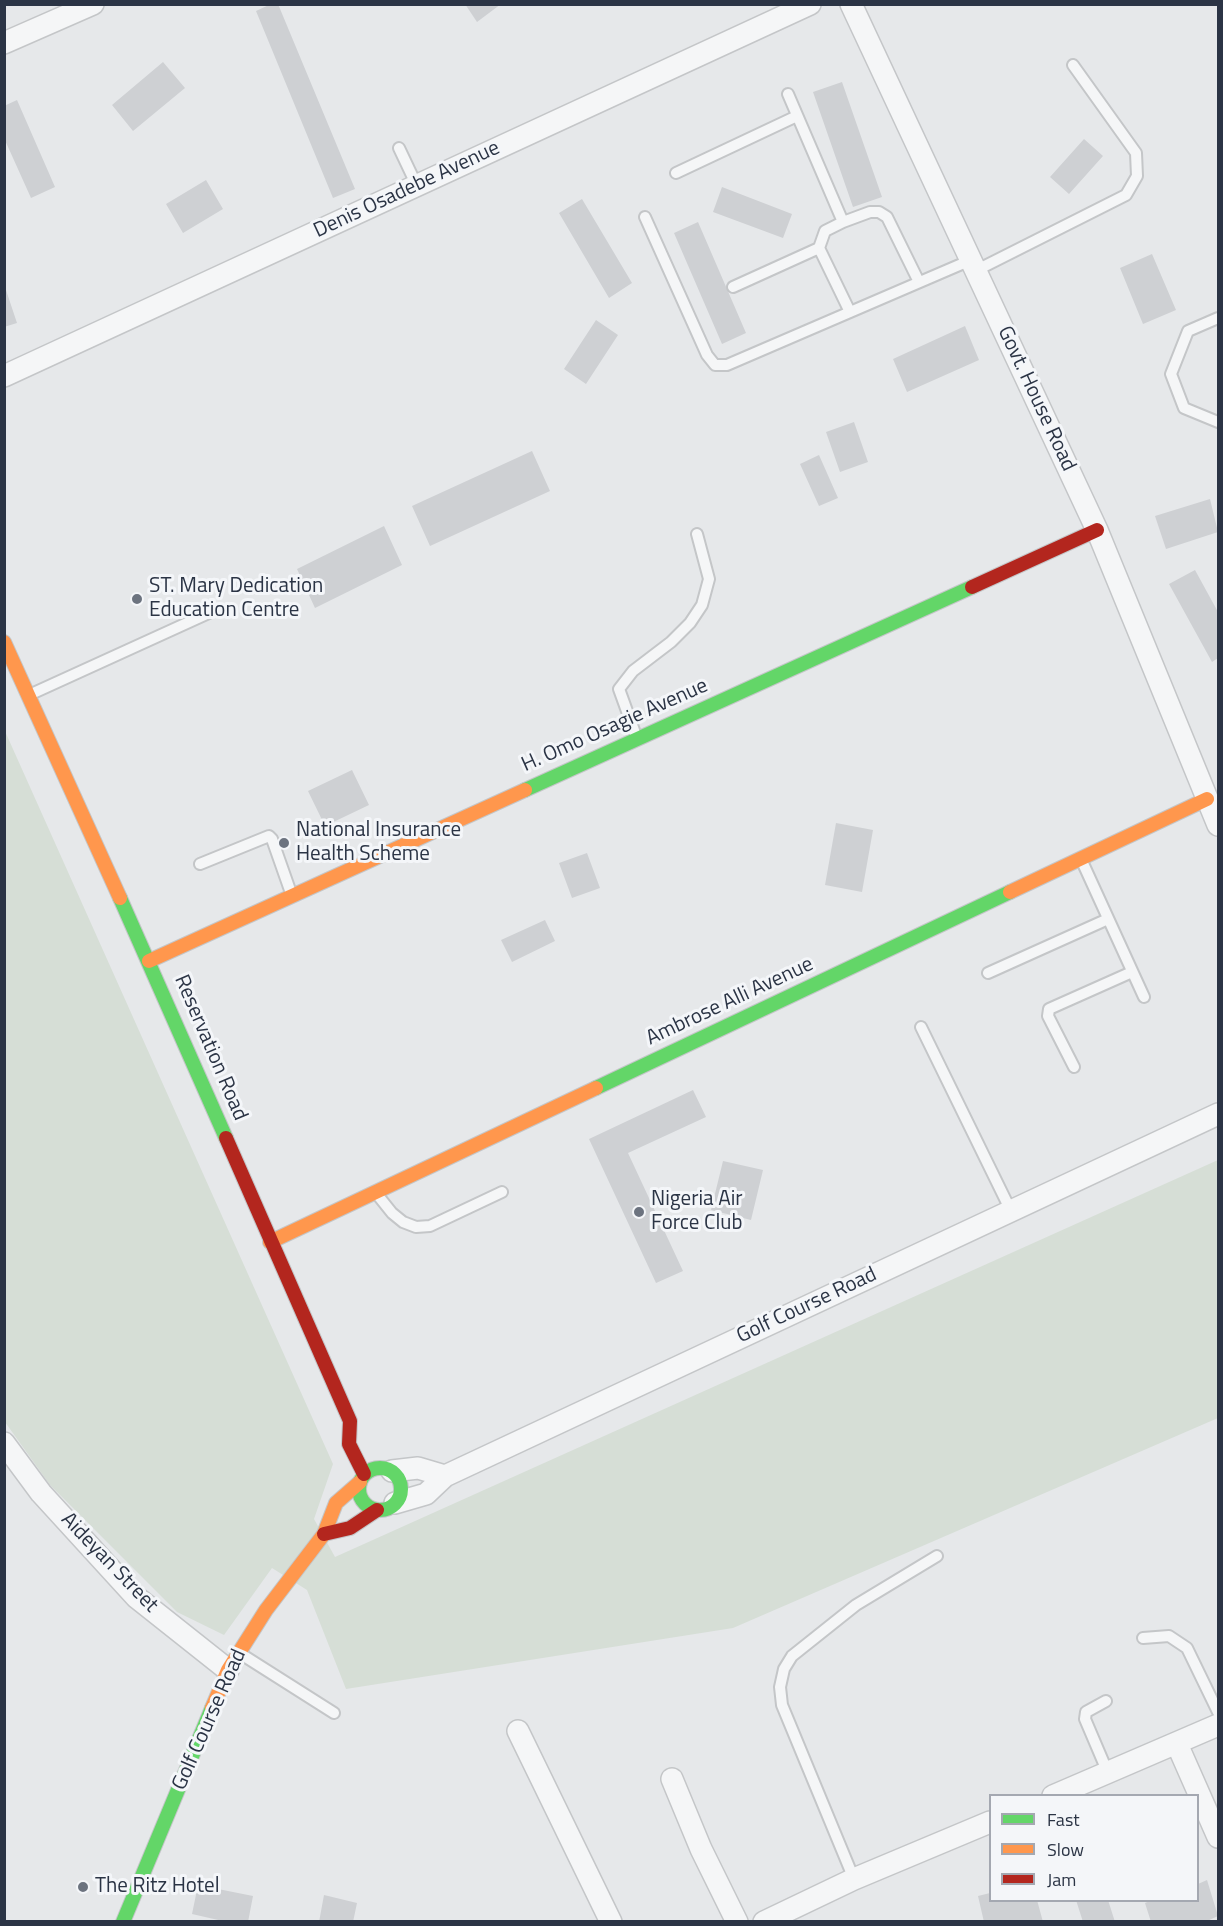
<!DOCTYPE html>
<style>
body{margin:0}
#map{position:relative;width:1223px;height:1926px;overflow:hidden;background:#e6e8ea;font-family:"Titillium Web",sans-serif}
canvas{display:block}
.frame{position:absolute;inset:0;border:6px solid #2b3445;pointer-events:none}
.legend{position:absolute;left:989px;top:1794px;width:210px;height:108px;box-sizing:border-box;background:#f4f6f9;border:2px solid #a4a8b1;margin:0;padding:8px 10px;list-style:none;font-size:18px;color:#2b3445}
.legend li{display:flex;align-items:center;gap:12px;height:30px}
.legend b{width:30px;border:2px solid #a4a8b1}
</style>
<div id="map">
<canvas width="1223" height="1926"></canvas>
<div class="frame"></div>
<ul class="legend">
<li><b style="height:8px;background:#63d668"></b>Fast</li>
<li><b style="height:8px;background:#ff974d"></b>Slow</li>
<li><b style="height:8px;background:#b3261e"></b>Jam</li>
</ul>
</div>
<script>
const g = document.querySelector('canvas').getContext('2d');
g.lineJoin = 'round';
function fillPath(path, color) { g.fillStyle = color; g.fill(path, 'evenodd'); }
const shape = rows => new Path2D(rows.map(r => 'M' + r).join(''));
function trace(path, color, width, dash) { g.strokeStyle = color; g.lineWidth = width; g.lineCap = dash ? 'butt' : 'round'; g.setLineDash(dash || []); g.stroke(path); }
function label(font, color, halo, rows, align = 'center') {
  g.font = font + ' "Titillium Web",sans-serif'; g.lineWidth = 6; g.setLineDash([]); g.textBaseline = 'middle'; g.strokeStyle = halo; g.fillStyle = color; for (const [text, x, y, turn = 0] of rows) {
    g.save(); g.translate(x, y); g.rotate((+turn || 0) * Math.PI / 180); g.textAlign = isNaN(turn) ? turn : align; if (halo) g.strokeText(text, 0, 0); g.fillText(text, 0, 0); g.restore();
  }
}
fillPath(shape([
 [4,729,333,1464,314,1519,335,1557,1218,1160,1218,1418,733,1628,346,1689,307,1590,272,1568,224,1635,177,1612,50,1485,5,1422]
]), '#d6ded6');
fillPath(shape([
 [271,4,278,4,355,189,333,198,256,11],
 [465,4,501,4,477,22],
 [163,62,185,88,133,131,112,105],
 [842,82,882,197,853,207,813,92],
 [17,100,55,187,31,198,4,138,4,106],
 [1084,139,1103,156,1069,194,1050,177],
 [206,180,223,209,183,233,166,204],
 [722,187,792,214,783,238,713,212],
 [582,199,632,283,609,298,559,213],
 [698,222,746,333,722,344,674,233],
 [1152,254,1176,310,1143,324,1120,268],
 [4,284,17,323,4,327],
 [596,320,618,335,586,384,564,369],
 [965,326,979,360,907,392,893,359],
 [854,422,868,462,840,472,826,432],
 [532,451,550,491,430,546,412,506],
 [819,455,838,498,819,506,800,464],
 [1210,499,1218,532,1166,549,1155,516],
 [384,526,402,565,315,608,297,569],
 [1195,570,1218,612,1218,658,1212,662,1169,584],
 [352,770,369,805,325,826,308,791],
 [836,823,873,830,862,892,825,885],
 [587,853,600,888,572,898,559,863],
 [545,920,555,941,512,962,501,940],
 [693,1090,706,1117,628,1153,683,1271,656,1283,589,1139],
 [723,1161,763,1170,751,1220,711,1210],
 [1207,1880,1218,1916,1205,1922,1151,1922,1145,1903,1152,1900,1198,1900,1198,1884],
 [198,1885,253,1896,248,1922,227,1922,192,1914],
 [990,1893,990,1900,1037,1900,1043,1922,984,1922,978,1896],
 [324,1895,357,1903,353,1922,319,1922],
 [1076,1900,1108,1900,1115,1922,1083,1922]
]), '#ced0d3');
const lane = shape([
 [788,94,843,222,825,231,819,248,850,312],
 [399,148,417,186],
 [676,173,797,116],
 [645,217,707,355,715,365,727,365,971,260],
 [843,222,870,212,879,212,887,217,919,282],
 [977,270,1126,195,1137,176,1136,153,1073,65],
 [733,287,819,248],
 [1218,318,1188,331,1171,374,1184,408,1218,422],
 [29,695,209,613],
 [636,736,619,689,633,671,671,642,690,623,702,605,709,579,697,534],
 [1081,859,1144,997],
 [200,864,269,836,272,839,291,893],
 [988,973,1108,919],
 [921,1027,1011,1211],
 [1074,1067,1048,1016,1049,1009,1132,972],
 [376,1193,392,1213,403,1222,416,1227,430,1226,502,1192],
 [1143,1638,1169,1636,1187,1648,1218,1712],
 [241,1654,334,1713],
 [1106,1701,1086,1712,1085,1719,1108,1773],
 [854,1879,782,1705,780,1687,784,1669,792,1656,856,1605,937,1556]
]);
const street = shape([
 [851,4,1097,530,1218,825],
 [4,43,93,4],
 [4,376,810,4],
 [4,1443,41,1493,136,1597,228,1670],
 [392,1471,418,1468,445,1476],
 [395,1503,426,1494,445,1476,1218,1114],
 [518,1731,611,1922],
 [1177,1744,1218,1837],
 [672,1779,701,1849,737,1922],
 [1053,1796,1218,1725],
 [764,1922,854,1879,990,1822]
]);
const fast = shape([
 [525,790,972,587],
 [120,898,226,1138],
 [596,1088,1010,892],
 '359 1489a21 21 0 1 1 42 0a21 21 0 1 1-42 0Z',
 [123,1922,212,1708]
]);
const slow = shape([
 [4,642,120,898],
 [1010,892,1207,799],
 [149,961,525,790],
 [270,1242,596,1088],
 [212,1708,228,1670,266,1610,324,1534,336,1503,360,1482]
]);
const jam = shape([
 [972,587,1097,530],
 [226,1138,350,1421,349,1444,364,1474],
 [324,1534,350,1528,377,1510]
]);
trace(lane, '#c4c6c8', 14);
trace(street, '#c4c6c8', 24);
trace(fast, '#c4c6c8', 16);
trace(slow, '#c4c6c8', 16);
trace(jam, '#c4c6c8', 16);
trace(lane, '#f5f6f7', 10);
trace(street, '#f5f6f7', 21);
trace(fast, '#63d668', 14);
trace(slow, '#ff974d', 14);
trace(jam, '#b3261e', 14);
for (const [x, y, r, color] of [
 [137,599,6,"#6c737f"],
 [284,843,6,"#6c737f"],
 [639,1212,6,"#6c737f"],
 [83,1887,6,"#6c737f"]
]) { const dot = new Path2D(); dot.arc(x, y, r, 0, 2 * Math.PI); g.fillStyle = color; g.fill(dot); trace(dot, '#f4f6f9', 2); }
label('21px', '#2b3445', '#f4f6f9', [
 ["Denis Osadebe Avenue",407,190,-25],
 ["Govt. House Road",1036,399,65],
 ["H. Omo Osagie Avenue",615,726,-24],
 ["Ambrose Alli Avenue",730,1002,-25],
 ["Reservation Road",210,1048,67],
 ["Golf Course Road",807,1306,-25],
 ["Aideyan Street",109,1563,46],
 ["Golf Course Road",210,1720,-66]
]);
label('21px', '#2b3445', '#f4f6f9', [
 ["ST. Mary Dedication",149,587],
 ["Education Centre",149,611],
 ["National Insurance",296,831],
 ["Health Scheme",296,855],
 ["Nigeria Air",651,1200],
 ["Force Club",651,1224],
 ["The Ritz Hotel",95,1887]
], 'left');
</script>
